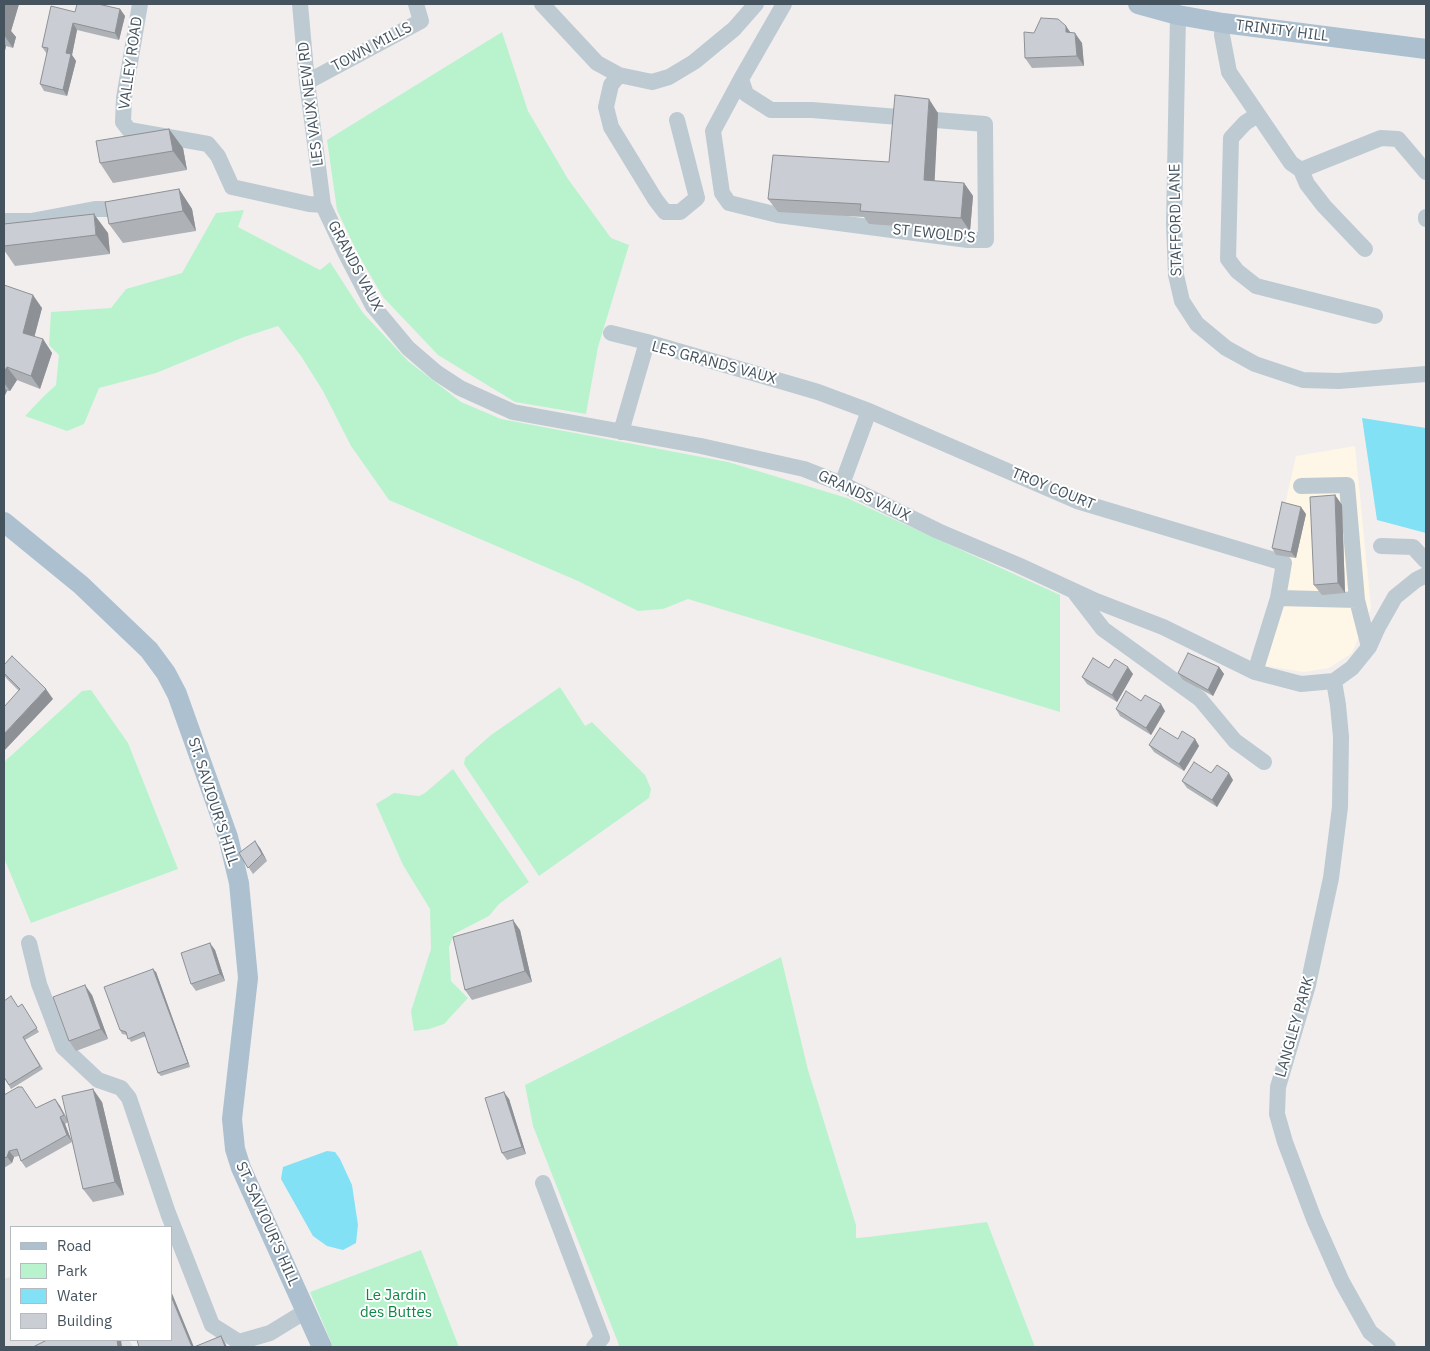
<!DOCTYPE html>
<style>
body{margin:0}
#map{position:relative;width:1430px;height:1351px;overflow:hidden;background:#f2eeee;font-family:"IBM Plex Sans",sans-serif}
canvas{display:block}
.frame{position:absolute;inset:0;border:5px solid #45535e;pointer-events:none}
.legend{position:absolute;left:10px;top:1226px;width:162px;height:115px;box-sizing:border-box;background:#fff;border:1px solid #b5babf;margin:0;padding:6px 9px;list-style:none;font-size:15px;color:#45535e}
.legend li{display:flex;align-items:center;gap:10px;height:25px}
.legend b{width:25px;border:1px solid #b5babf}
</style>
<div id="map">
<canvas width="1430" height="1351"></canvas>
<div class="frame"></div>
<ul class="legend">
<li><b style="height:6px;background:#acc0d0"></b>Road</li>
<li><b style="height:14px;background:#b9f3cd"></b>Park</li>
<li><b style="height:14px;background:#82e1f4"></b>Water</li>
<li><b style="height:14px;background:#caced4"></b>Building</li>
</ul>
</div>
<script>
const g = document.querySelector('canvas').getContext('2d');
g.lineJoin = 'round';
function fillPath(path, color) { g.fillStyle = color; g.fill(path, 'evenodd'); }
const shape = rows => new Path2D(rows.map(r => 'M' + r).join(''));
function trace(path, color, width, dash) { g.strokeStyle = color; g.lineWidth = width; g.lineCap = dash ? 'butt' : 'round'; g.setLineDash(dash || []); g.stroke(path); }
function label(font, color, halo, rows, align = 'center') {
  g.font = font + ' "IBM Plex Sans",sans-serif'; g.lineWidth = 4; g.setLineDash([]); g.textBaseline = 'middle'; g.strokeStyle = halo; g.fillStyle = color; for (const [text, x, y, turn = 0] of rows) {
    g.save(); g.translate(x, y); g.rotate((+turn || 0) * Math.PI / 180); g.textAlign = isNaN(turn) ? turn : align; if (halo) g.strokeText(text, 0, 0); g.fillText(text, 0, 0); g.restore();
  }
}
fillPath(shape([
 [1355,446,1371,608,1352,653,1329,668,1304,672,1265,666,1290,578,1291,562,1274,554,1296,456]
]), '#fef6e6');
fillPath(shape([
 [11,1277,11,1340,129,1340,133,1347,4,1347,4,1279]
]), '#e3dfe0');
fillPath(shape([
 [502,32,528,111,568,179,611,238,629,245,598,347,586,414,515,402,438,355,383,297,358,254,337,210,327,140],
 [244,210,238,227,320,270,330,262,363,313,408,361,461,402,501,419,728,462,847,498,1060,595,1060,712,688,599,663,609,638,611,578,581,389,500,351,446,323,391,301,356,278,326,244,337,156,373,99,388,84,424,67,431,25,416,44,396,56,385,59,355,49,345,51,312,111,308,126,289,182,273,216,213],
 [560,687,585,726,592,722,645,775,651,789,649,798,539,876,464,764,465,758,491,735],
 [91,690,128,743,178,869,31,923,4,858,4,762,82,691],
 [453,769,529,882,499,904,489,916,454,934,449,947,451,981,468,998,444,1024,429,1029,414,1031,411,1011,431,949,430,909,403,865,376,804,394,793,419,796,425,793],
 [781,957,808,1070,856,1225,856,1238,868,1237,987,1222,1035,1347,616,1347,619,1345,533,1126,525,1085],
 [421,1250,459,1347,333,1347,310,1292]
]), '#b9f3cd');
fillPath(shape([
 [1362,418,1426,428,1426,533,1377,520],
 [327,1151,335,1152,340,1159,352,1185,358,1225,356,1243,343,1250,327,1246,313,1236,281,1179,283,1167]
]), '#82e1f4');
trace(shape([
 [140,4,124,98,123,122,129,130,208,144,218,156,232,187,309,204,323,205],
 [300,4,307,82,323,205,345,252,373,306,408,348,437,373,460,388,513,412,701,446,804,469,842,484,938,531,1018,565,1096,601,1163,627,1255,672,1301,684,1334,681,1352,668,1369,647,1378,627,1395,597,1416,580,1426,575],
 [542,4,597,63,619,75,652,82,669,77,694,62,734,29,756,4],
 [1178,15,1174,224,1176,275,1182,301,1197,324,1226,348,1255,364,1303,380,1339,381,1426,374],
 [1223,23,1222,35,1229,72,1291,163,1301,170,1381,138,1398,139,1426,172],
 [619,75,611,85,606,107,611,127,655,199,665,212,680,212,697,198,677,120],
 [741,79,713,131,722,193,729,203,778,215,968,240,986,240,985,124,812,110,771,110,746,94,741,79,784,4],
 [307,82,421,21,416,4],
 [1257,115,1245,123,1231,138,1228,259,1237,271,1256,286,1375,316],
 [1301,170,1307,184,1324,206,1365,249],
 [1426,217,1426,219],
 [4,221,31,221,95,209,113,209],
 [611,333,647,342],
 [621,432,647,342,818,392,869,411],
 [842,484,869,411,1077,501,1284,563,1278,598],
 [1301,486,1347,485,1357,600,1369,647],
 [1381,546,1413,547,1426,561],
 [1076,594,1103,629,1200,699,1235,741,1264,762],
 [1255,672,1278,598,1357,600],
 [1334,681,1338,705,1341,737,1340,807,1331,878,1308,985,1278,1087,1277,1114,1285,1142,1314,1219,1342,1282,1370,1332,1388,1347],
 [29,943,39,984,63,1047,98,1080,121,1088,129,1098,168,1213,212,1325,239,1342,270,1333,306,1311],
 [543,1183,602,1338,594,1347]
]), '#becad2', 16);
trace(shape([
 [1138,4,1178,15,1223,23,1426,49],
 [4,522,81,585,149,650,166,673,177,694,228,837,239,883,248,978,232,1119,235,1149,241,1168,322,1347]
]), '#acc0d0', 20);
fillPath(shape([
 [4,4,19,4,11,31,16,37,13,48,6,46,4,55],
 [120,9,125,16,119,40,77,30,72,55,76,61,67,96,44,91,40,84,47,54,42,47,75,12],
 [1034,33,1071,33,1082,43,1084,66,1032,68,1025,58],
 [938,113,934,181,964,183,973,196,970,231,869,224,864,217,778,212,768,199,889,162],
 [183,148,187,170,113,183,100,163],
 [179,189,192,209,196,231,123,243,109,224],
 [4,224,108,233,110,254,15,266,4,250],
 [4,285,42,308,34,337,43,339,52,353,40,389,17,380,10,391,7,391,4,397],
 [1335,495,1342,505,1345,593,1322,595,1314,585],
 [1306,514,1296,558,1276,555,1272,548],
 [4,665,53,699,19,691,7,679,4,675],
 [1219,667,1224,674,1213,696,1183,680,1178,673],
 [1109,668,1133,674,1117,702,1087,684,1082,677],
 [1141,701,1165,711,1151,735,1120,716,1116,709],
 [1178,739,1195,739,1199,746,1184,771,1154,752,1149,745],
 [1211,773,1233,780,1217,807,1187,788,1182,781],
 [260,848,267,861,253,874,239,853],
 [520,930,532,982,472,1000,465,990],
 [215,950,225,981,196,991,191,984],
 [156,972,190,1067,161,1076,158,1073,146,1036,131,1042,127,1035,122,1034,120,1030],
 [92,995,108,1039,76,1051,69,1041],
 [22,1004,39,1032,25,1040,43,1069,11,1089,4,1077,18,1007],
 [4,1095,36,1108,55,1099,60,1106,67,1118,102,1102,124,1195,93,1202,83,1189,68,1122,65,1124,72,1142,26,1168,21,1161,19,1156,14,1157,12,1163,4,1168],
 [509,1099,526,1154,507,1160,502,1153]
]), '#aeb1b6');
fillPath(shape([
 [4,4,19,4,11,31,16,37,13,48,4,35],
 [120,9,125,16,119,40,115,33],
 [73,23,77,30,72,55,76,61,67,96,63,90,66,53],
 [1066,26,1073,36,1066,32],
 [1075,33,1082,43,1084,66,1077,56],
 [4,42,6,46,4,55],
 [929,99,938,113,934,194,924,180],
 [169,129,183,148,187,170,173,151],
 [964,183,973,196,970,231,961,218],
 [179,189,192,209,196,231,183,211],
 [94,214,108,233,110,254,96,235],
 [33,295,42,308,32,346,23,333],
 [43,339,52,353,40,389,31,376],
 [7,367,17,380,10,391,4,383,4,372],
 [4,387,7,391,4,397],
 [1335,495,1342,505,1345,593,1338,583],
 [1301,507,1306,514,1296,558,1291,552],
 [1128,667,1133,674,1117,702,1112,695],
 [1219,667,1224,674,1213,696,1208,690],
 [46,689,53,699,4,751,4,734],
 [1161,704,1165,711,1151,735,1146,728],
 [1195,739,1199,746,1184,771,1179,764],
 [1229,773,1233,780,1217,807,1212,800],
 [255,841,260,848,267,861,262,854],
 [513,920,520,930,532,982,525,971],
 [210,943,215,950,225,981,220,974],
 [153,969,156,972,190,1067,188,1063],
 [85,985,92,995,108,1039,101,1029],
 [93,1089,102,1102,124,1195,115,1182],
 [504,1092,509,1099,526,1154,522,1147],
 [55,1099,60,1106,68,1122,64,1115],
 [60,1117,65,1124,72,1142,67,1135],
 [9,1151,14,1157,12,1163,7,1157],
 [171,1291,194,1347,192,1347,171,1296],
 [221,1336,225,1343,227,1347,225,1347],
 [117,1340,121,1340,122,1347,118,1347]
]), '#8d9094');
const building = shape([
 [77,4,98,4,120,9,115,33,73,23,66,53,71,54,63,90,40,84,48,48,42,47,51,6,75,12,77,4],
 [1041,18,1058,19,1066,26,1066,32,1075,33,1077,56,1025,58,1024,32,1034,33,1041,18],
 [895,95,929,99,924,180,964,183,961,218,860,211,861,204,768,199,773,155,889,162,895,95],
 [169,129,173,151,100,163,96,141,169,129],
 [179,189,183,211,109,224,105,202,179,189],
 [94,214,96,235,4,246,4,224,94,214],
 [4,285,33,295,23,333,43,339,31,376,7,367,4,372,4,285],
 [1335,495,1338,583,1314,585,1310,497,1335,495],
 [1282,502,1301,507,1291,552,1272,548,1282,502],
 [1188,653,1219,667,1208,690,1178,673,1188,653],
 [12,656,46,689,4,734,4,707,20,689,4,673,4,665,12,656],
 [1093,658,1109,668,1115,659,1128,667,1112,695,1082,677,1093,658],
 [1126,691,1141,701,1145,695,1161,704,1146,728,1116,709,1126,691],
 [1160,728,1178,739,1182,731,1195,739,1179,764,1149,745,1160,728],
 [1194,762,1211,773,1217,765,1229,773,1212,800,1182,781,1194,762],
 [255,841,262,854,248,868,239,853,255,841],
 [513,920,525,971,465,990,453,937,513,920],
 [210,943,220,974,191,984,181,953,210,943],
 [153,969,188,1063,158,1073,144,1032,128,1039,126,1032,120,1030,104,987,153,969],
 [85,985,101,1029,69,1041,53,997,85,985],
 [11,996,18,1007,22,1004,37,1028,23,1037,40,1066,9,1085,4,1077,4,1001,11,996],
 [18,1087,22,1087,36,1108,55,1099,64,1115,60,1117,67,1135,21,1161,17,1149,9,1151,7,1157,4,1158,4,1095,18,1087],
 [93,1089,115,1182,83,1189,62,1096,93,1089],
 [504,1092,522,1147,502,1153,485,1098,504,1092],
 [171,1296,192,1347,139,1347,137,1340,171,1340,171,1296],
 [221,1336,225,1347,194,1347,221,1336],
 [47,1340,117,1340,118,1347,33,1347,47,1340]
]);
fillPath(building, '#caced4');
trace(building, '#8d9094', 1);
label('15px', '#45535e', '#fff', [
 ["TRINITY HILL",1282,31,7],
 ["TOWN MILLS",372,47,-28],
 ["VALLEY ROAD",131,63,-82],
 ["LES VAUX NEW RD",311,104,-97],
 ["STAFFORD LANE",1176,220,-91],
 ["ST EWOLD'S",934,234,6],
 ["GRANDS VAUX",355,266,62],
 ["LES GRANDS VAUX",714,363,15],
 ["TROY COURT",1053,489,22],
 ["GRANDS VAUX",864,496,25],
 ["ST. SAVIOUR'S HILL",213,802,72],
 ["LANGLEY PARK",1295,1027,-74],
 ["ST. SAVIOUR'S HILL",267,1224,66]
]);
label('15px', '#0e8746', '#fff', [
 ["Le Jardin",396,1296],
 ["des Buttes",396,1313]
]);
</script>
